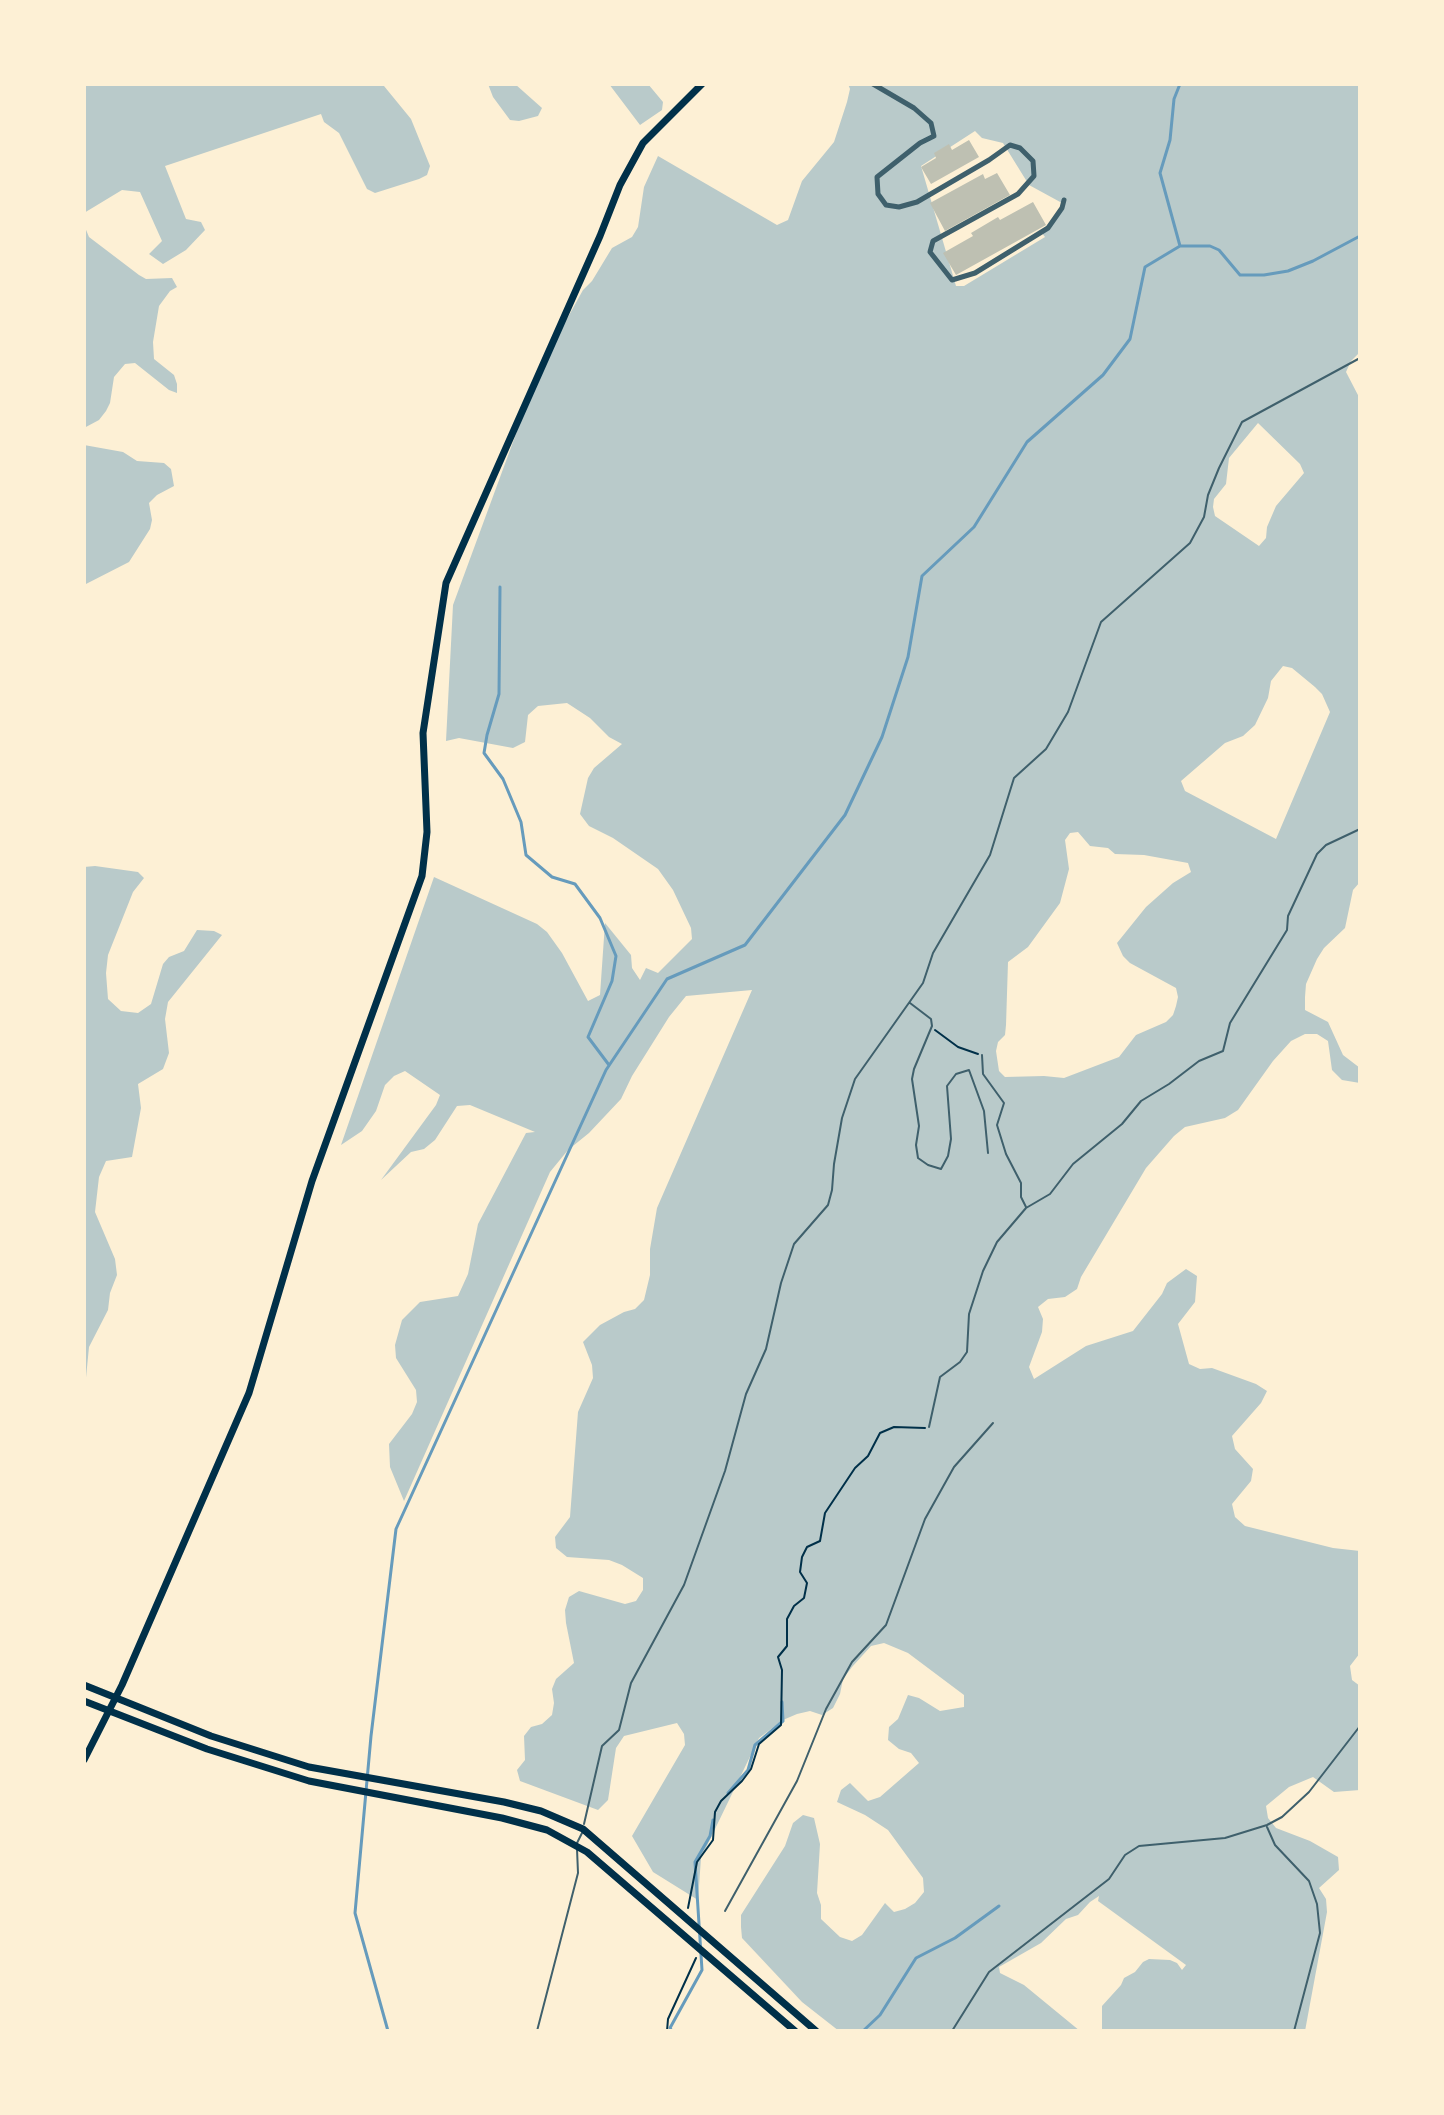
<!DOCTYPE html>
<style>
body{margin:0}
#map{position:relative;width:1444px;height:2115px;overflow:hidden;background:#fdf0d5;font-family:"Roboto Serif",serif}
canvas{display:block}
.frame{position:absolute;inset:0;border:86px solid #fdf0d5;pointer-events:none}
</style>
<div id="map">
<canvas width="1444" height="2115"></canvas>
<div class="frame"></div>
</div>
<script>
const g = document.querySelector('canvas').getContext('2d');
g.lineJoin = 'round';
function fillPath(path, color) { g.fillStyle = color; g.fill(path, 'evenodd'); }
const shape = rows => new Path2D(rows.map(r => 'M' + r).join(''));
function trace(path, color, width, dash) { g.strokeStyle = color; g.lineWidth = width; g.lineCap = dash ? 'butt' : 'round'; g.setLineDash(dash || []); g.stroke(path); }
fillPath(shape([
 [84,84,394,84,384,86,411,119,430,166,427,175,419,179,375,193,367,189,339,133,324,122,321,114,165,166,186,219,201,222,205,230,186,250,163,264,149,254,162,241,140,192,122,190,84,213],
 [488,84,515,84,542,108,538,116,519,121,510,120,493,97],
 [609,84,648,84,663,102,662,110,640,125],
 [848,84,1360,84,1360,352,1351,361,1346,372,1360,399,1360,882,1353,890,1345,928,1324,948,1317,959,1306,984,1305,997,1305,1010,1328,1022,1343,1055,1360,1068,1360,1083,1342,1080,1332,1070,1328,1041,1317,1034,1305,1034,1291,1041,1273,1061,1238,1110,1225,1118,1185,1127,1174,1136,1146,1168,1081,1277,1077,1289,1065,1297,1048,1299,1038,1307,1043,1319,1042,1332,1029,1367,1034,1379,1086,1346,1133,1331,1162,1294,1167,1283,1186,1269,1197,1276,1195,1302,1178,1324,1189,1364,1200,1369,1212,1368,1256,1384,1267,1391,1261,1403,1232,1436,1235,1449,1253,1469,1251,1481,1232,1504,1235,1517,1245,1526,1333,1548,1360,1551,1360,1653,1350,1666,1352,1680,1360,1686,1360,1790,1334,1792,1313,1777,1289,1787,1266,1806,1268,1818,1276,1828,1310,1841,1338,1857,1339,1870,1319,1888,1326,1899,1327,1912,1305,2031,1102,2031,1102,2006,1121,1985,1124,1978,1135,1972,1143,1962,1149,1959,1170,1960,1177,1963,1182,1970,1186,1965,1098,1901,1099,1896,1090,1902,1078,1915,1066,1919,1041,1943,999,1967,1000,1973,1024,1985,1080,2031,839,2031,802,2002,742,1938,741,1927,741,1915,785,1846,793,1823,803,1815,814,1818,820,1844,817,1893,821,1905,821,1919,840,1937,852,1941,862,1935,885,1903,894,1912,905,1909,915,1903,924,1892,923,1878,888,1830,865,1815,837,1802,841,1790,850,1783,868,1801,880,1797,919,1763,911,1753,899,1749,888,1740,889,1727,898,1719,908,1695,919,1698,940,1711,964,1707,964,1695,908,1653,884,1643,871,1646,852,1667,843,1679,840,1694,833,1708,822,1715,810,1711,797,1714,783,1720,759,1738,701,1858,698,1900,653,1872,632,1836,685,1745,684,1734,677,1723,624,1736,616,1748,608,1800,598,1810,520,1781,517,1770,525,1760,524,1736,531,1727,542,1724,552,1715,554,1703,552,1689,556,1679,574,1663,566,1623,565,1610,569,1597,579,1591,625,1604,636,1601,643,1590,643,1578,622,1565,609,1560,567,1557,556,1548,555,1537,570,1517,578,1412,593,1378,592,1365,583,1342,600,1325,624,1312,635,1309,644,1300,650,1275,650,1249,657,1208,752,990,686,996,669,1017,632,1076,621,1099,589,1133,568,1150,550,1172,404,1501,390,1467,389,1444,412,1414,417,1402,416,1390,396,1358,395,1345,402,1320,420,1302,458,1296,468,1274,478,1224,526,1133,535,1132,470,1105,457,1106,435,1140,424,1149,411,1152,381,1180,436,1105,440,1095,405,1071,394,1076,385,1085,376,1111,362,1131,341,1145,434,877,537,924,547,932,562,953,588,1001,600,995,605,923,631,955,632,968,640,980,646,968,658,973,692,939,691,928,673,890,658,869,613,838,589,826,580,814,588,778,594,768,622,744,609,737,590,718,567,703,538,706,528,715,525,742,513,748,459,738,446,741,453,605,541,366,583,290,592,281,612,248,632,237,638,227,644,187,658,156,777,225,788,220,802,181,834,142,847,102,850,89],
 [975,131,982,138,1003,143,1029,185,1062,203,1060,212,1041,232,1045,237,964,286,956,286,921,166],
 [1258,423,1300,464,1304,473,1276,506,1267,527,1266,538,1259,546,1215,516,1213,507,1214,499,1226,484,1229,458],
 [1283,666,1292,668,1315,687,1322,694,1330,712,1276,839,1185,791,1181,781,1225,743,1243,736,1255,725,1268,698,1271,681],
 [1078,832,1090,846,1108,848,1115,854,1144,855,1188,863,1191,872,1173,883,1146,907,1117,943,1123,956,1130,963,1176,988,1178,997,1176,1006,1173,1015,1166,1022,1136,1035,1119,1057,1064,1078,1044,1076,1005,1077,999,1071,996,1051,998,1042,1005,1035,1006,1025,1008,962,1028,947,1060,903,1069,869,1065,840,1070,833],
 [84,225,89,237,139,275,146,279,172,278,177,287,170,291,159,306,153,342,154,359,174,375,177,384,177,393,169,390,135,363,125,364,114,377,110,403,106,411,99,420,84,428],
 [84,445,123,452,137,461,164,463,171,469,174,486,157,495,149,503,152,520,150,529,129,562,84,585],
 [95,866,138,872,144,878,133,892,108,955,106,973,108,999,121,1011,138,1013,151,1004,163,964,169,957,184,951,197,930,214,931,222,935,168,1002,165,1019,169,1053,163,1069,138,1084,141,1108,132,1157,106,1161,99,1177,95,1212,115,1259,117,1275,110,1293,108,1310,89,1347,84,1398,84,867]
]), '#b9caca');
trace(shape([
 [1181,246,1210,246,1219,250,1240,275,1264,275,1288,271,1313,261,1360,236],
 [500,587,499,694,487,735,484,753,503,779,521,822,526,855,552,877,575,884,600,918,616,956,612,981,588,1037,609,1065],
 [728,1793,748,1770,755,1745,783,1721,782,1702],
 [388,2031,355,1913,371,1736,396,1529,606,1070,667,979,745,945,845,815,882,737,908,657,922,576,974,527,1027,442,1103,375,1130,339,1145,267,1180,246,1160,173,1170,140,1174,99,1180,84],
 [672,2031,670,2028,702,1970,695,1862,710,1836,713,1820],
 [863,2031,880,2015,916,1958,955,1938,999,1906]
]), '#669bbc', 3);
fillPath(shape([
 [969,140,979,157,931,184,921,167,936,158,934,153,949,144,952,150],
 [997,173,1010,195,945,231,930,203,983,174,985,179],
 [1033,202,1046,225,956,275,943,253,973,236,971,233,998,217,1000,220]
]), '#bec0b2');
trace(shape([
 [935,1030,958,1047,978,1054],
 [688,1908,697,1862,713,1840,715,1812,721,1801,742,1781,751,1769,759,1744,781,1725,782,1670,778,1657,787,1646,787,1619,794,1606,804,1598,807,1583,800,1572,802,1557,807,1547,820,1541,825,1513,855,1468,868,1456,880,1433,894,1427,925,1428],
 [667,2031,668,2019,696,1958]
]), '#003049', 2);
trace(shape([
 [910,1003,931,1019,932,1026,914,1069,912,1079,919,1126,916,1145,918,1158,928,1165,941,1169,948,1156,951,1139,947,1086,956,1074,969,1070,984,1111,988,1153],
 [982,1055,983,1074,1004,1103,997,1125,1006,1154,1021,1183,1021,1197,1026,1207],
 [929,1427,940,1377,960,1362,967,1352,969,1314,983,1271,997,1242,1026,1208,1050,1194,1073,1164,1122,1124,1141,1101,1169,1084,1199,1061,1223,1051,1230,1023,1287,930,1288,916,1317,854,1326,845,1360,829],
 [584,1824,602,1746,619,1730,631,1683,684,1585,725,1471,746,1394,766,1349,781,1283,794,1244,828,1205,832,1190,834,1164,842,1118,855,1079,923,983,933,953,990,855,1014,778,1046,749,1068,712,1101,622,1190,543,1204,517,1208,495,1219,468,1242,422,1360,358],
 [1267,1827,1275,1845,1309,1881,1317,1904,1320,1933,1294,2031],
 [577,1843,583,1831],
 [725,1911,797,1781,826,1709,852,1662,886,1625,925,1519,954,1467,993,1423],
 [537,2031,578,1873,577,1849],
 [952,2031,989,1972,1109,1879,1125,1855,1139,1846,1225,1838,1267,1825,1282,1817,1309,1792,1360,1726]
]), '#3f606c', 2);
trace(shape([
 [873,84,914,108,931,123,934,136,920,143,877,177,878,194,886,205,899,207,917,202,989,160,1010,145,1020,148,1033,161,1034,176,1018,194,933,241,930,252,952,280,975,273,1048,228,1062,208,1064,200]
]), '#3f606c', 5);
trace(shape([
 [84,1685,211,1736,309,1767,504,1802,541,1811,583,1829,816,2031],
 [84,1701,207,1749,309,1781,502,1818,547,1830,587,1852,795,2031],
 [84,1760,122,1685,249,1393,312,1181,422,876,427,832,423,733,446,583,600,236,620,185,643,143,702,84]
]), '#003049', 7);
</script>
